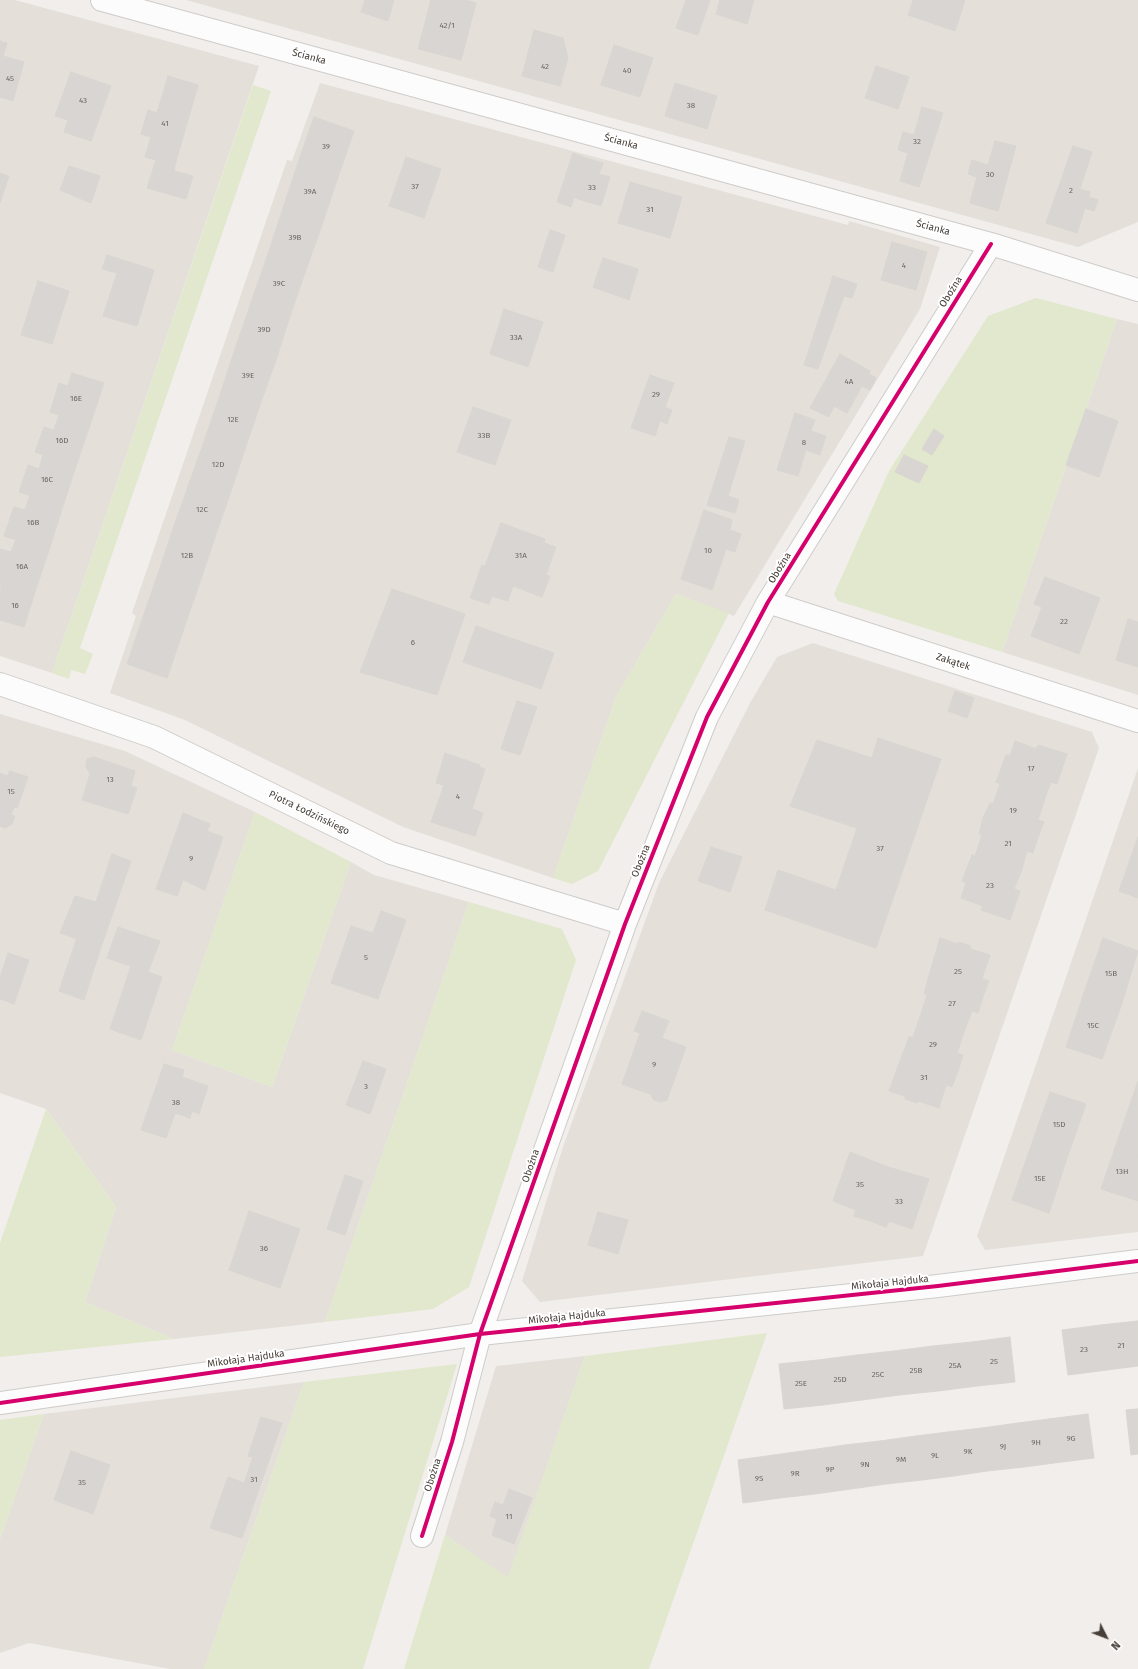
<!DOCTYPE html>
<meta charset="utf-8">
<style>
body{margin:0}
#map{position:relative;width:1138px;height:1669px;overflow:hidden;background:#f1eeeb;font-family:"Fira Sans",sans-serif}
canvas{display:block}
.north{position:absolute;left:1086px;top:1617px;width:40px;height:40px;-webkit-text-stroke:3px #fff;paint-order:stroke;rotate:132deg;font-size:11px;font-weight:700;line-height:16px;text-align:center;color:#463e38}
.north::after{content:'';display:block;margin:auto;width:14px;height:18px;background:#463e38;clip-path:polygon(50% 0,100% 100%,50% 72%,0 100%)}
</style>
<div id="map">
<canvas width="1138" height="1669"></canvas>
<div class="north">N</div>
</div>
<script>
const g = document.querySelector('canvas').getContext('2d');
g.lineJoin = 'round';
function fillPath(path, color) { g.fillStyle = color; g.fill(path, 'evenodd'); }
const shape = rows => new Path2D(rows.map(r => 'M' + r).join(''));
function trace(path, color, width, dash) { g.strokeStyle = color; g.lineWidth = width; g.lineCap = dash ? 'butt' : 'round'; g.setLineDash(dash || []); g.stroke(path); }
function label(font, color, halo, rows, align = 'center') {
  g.font = font + ' "Fira Sans",sans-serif'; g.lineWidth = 4; g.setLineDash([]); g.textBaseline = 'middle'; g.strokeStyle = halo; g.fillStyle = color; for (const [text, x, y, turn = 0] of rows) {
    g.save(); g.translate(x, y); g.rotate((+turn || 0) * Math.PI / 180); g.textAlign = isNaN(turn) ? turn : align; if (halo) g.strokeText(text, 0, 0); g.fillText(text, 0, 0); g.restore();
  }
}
fillPath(shape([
 [0,0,15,0,259,66,52,673,0,656],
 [186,0,1138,0,1138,222,1078,247],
 [320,83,848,225,849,221,940,247,920,309,734,616,676,594,616,697,553,878,403,827,185,720,110,693,136,616,132,613,287,160,292,161],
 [1117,319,1138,324,1138,695,1002,652],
 [813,643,1092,732,1099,748,923,1256,540,1302,522,1281,563,1147,659,883,750,703,777,657],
 [0,714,125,751,255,812,172,1050,272,1087,351,862,374,875,469,902,325,1322,174,1339,85,1302,116,1207,46,1109,0,1093],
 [1138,768,1138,1232,985,1250,977,1236],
 [585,1356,508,1578,445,1535,496,1366],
 [304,1382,204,1669,170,1669,29,1643,0,1653,0,1539,44,1414]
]), '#e4dfd9');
fillPath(shape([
 [253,85,271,91,80,648,93,654,85,674,71,670,69,679,52,673],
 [1036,298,1117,319,1002,652,838,601,834,594,889,471,988,316],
 [676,594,729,613,598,871,572,884,553,878,616,697],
 [255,812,351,862,272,1087,172,1050],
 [469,902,562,929,576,960,469,1287,433,1309,325,1322],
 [46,1109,116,1207,85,1302,174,1339,0,1357,0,1243],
 [767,1333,649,1669,404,1669,445,1535,508,1577,585,1356],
 [457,1364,363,1669,204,1669,304,1382],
 [44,1414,0,1539,0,1420]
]), '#e2e8cd');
const building = shape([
 [365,0,394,0,388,21,361,12,365,0],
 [431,0,466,0,476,3,461,60,418,49,431,0],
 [686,0,710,0,698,35,676,28,686,0],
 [720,0,754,0,747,24,716,14,720,0],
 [913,0,965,0,955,31,908,15,913,0],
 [534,30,563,38,568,58,560,86,522,76,534,30],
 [0,41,7,43,3,56,24,62,13,101,0,97,0,41],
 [614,45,653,58,640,97,601,85,614,45],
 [876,66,909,77,898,109,865,98,876,66],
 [71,72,111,86,91,141,64,132,68,120,55,116,71,72],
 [168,76,198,85,175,165,145,157,151,137,141,134,148,110,157,113,168,76],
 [675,83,717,96,707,129,665,116,675,83],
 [922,107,943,113,919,187,900,181,908,153,898,150,903,132,914,135,922,107],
 [314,117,354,131,338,177,298,163,314,117],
 [995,141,1016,146,998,211,970,203,977,177,968,174,972,160,988,165,995,141],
 [1073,146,1092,152,1080,189,1090,192,1089,197,1098,200,1094,211,1085,208,1077,233,1046,223,1073,146],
 [573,153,586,158,571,207,557,202,573,153],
 [406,157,441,169,424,218,389,206,406,157],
 [586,158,603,163,599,174,610,177,601,206,575,198,586,158],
 [156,160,175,165,174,171,193,176,186,199,147,188,156,160],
 [298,163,338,177,323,222,283,208,298,163],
 [69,166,100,176,91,203,60,190,69,166],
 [0,173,9,176,0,203,0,173],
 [630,182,682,197,670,238,618,223,630,182],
 [283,208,323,222,307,267,268,254,283,208],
 [550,230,565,235,553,272,538,267,550,230],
 [892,242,927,252,916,290,881,280,892,242],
 [268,254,307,267,291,313,252,300,268,254],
 [107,255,154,270,137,326,103,316,117,273,102,269,107,255],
 [603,258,638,269,629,300,593,287,603,258],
 [833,276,857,284,852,298,844,296,818,369,804,365,833,276],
 [38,281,69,291,52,344,21,335,38,281],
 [252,300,291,313,276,360,236,346,252,300],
 [504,309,543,322,528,367,490,354,504,309],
 [236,346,276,360,260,405,221,392,236,346],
 [840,354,870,371,869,374,876,378,870,390,862,386,847,413,834,406,829,417,810,408,840,354],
 [72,373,104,383,90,425,50,412,59,383,68,386,72,373],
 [650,375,674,383,665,407,672,410,667,424,660,421,655,436,631,428,650,375],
 [221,392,260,405,245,449,206,436,221,392],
 [473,407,511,420,495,465,457,452,473,407],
 [1086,409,1118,421,1099,477,1066,465,1086,409],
 [795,413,815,420,811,431,826,436,820,455,806,450,798,476,777,470,795,413],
 [59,415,90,425,76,466,35,452,44,427,54,430,59,415],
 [934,429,944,436,932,455,922,449,934,429],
 [206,436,245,449,230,494,190,481,206,436],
 [729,437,745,441,728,496,739,500,735,513,707,505,729,437],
 [43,455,76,466,63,506,19,492,28,465,39,469,43,455],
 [904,455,928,466,919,483,895,472,904,455],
 [190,481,230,494,214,540,174,526,190,481],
 [30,495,63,506,49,550,4,536,14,507,25,510,30,495],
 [704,510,732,520,730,530,741,534,735,552,726,549,712,590,681,579,704,510],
 [501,523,545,539,544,543,556,547,546,575,550,576,542,597,513,586,508,601,492,596,489,604,470,598,482,565,485,566,501,523],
 [174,526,214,540,199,585,159,571,174,526],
 [16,539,49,550,35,592,0,581,0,549,11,552,16,539],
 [159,571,199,585,183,631,143,617,159,571],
 [1045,577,1100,598,1079,654,1031,636,1042,607,1034,604,1045,577],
 [1,581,35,592,24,627,0,620,1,581],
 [392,589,465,614,437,695,360,672,392,589],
 [143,617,183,631,167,678,127,664,143,617],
 [1128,619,1138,622,1138,667,1116,660,1128,619],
 [476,626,554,653,541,689,463,662,476,626],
 [955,691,974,698,967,718,948,711,955,691],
 [517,701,537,707,520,755,501,749,517,701],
 [878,738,941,759,876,948,765,910,778,870,836,890,857,828,790,806,817,740,872,758,878,738],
 [1015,741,1036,749,1038,745,1067,754,1057,784,1051,782,1045,798,996,782,1006,755,1010,756,1015,741],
 [445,753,480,765,479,767,485,769,472,809,483,813,475,836,431,822,444,785,436,783,445,753],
 [94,757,135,771,131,786,137,788,128,814,82,800,90,774,86,767,87,759,94,757],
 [10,771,28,777,17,808,14,807,11,815,15,816,12,824,5,828,0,826,0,773,7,776,10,771],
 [996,782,1045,798,1038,820,1044,822,1038,837,983,818,990,803,993,804,1000,784,996,782],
 [183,813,210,824,207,831,223,837,205,890,183,880,177,896,156,889,183,813],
 [983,818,1038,837,1033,853,1027,851,1021,872,972,855,975,856,982,835,979,834,983,818],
 [1138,837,1138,898,1119,891,1138,837],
 [711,847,742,857,730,892,698,881,711,847],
 [112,854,131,861,101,947,60,933,75,896,96,902,112,854],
 [972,855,1021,872,1014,889,1020,891,1010,920,981,910,983,906,961,898,966,883,962,881,972,855],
 [381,911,406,920,378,999,331,983,351,926,373,933,381,911],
 [118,927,160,941,148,972,107,958,118,927],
 [77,938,101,947,84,1000,59,991,77,938],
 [940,938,957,944,958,942,971,946,970,949,990,955,982,979,989,981,983,997,928,979,940,938],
 [1103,938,1138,951,1121,1006,1084,993,1103,938],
 [8,953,29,960,14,1004,0,999,0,978,8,953],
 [131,966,162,977,141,1040,110,1029,131,966],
 [928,979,983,997,978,1013,972,1011,964,1032,920,1017,927,995,924,994,928,979],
 [1084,993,1121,1006,1102,1059,1066,1047,1084,993],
 [642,1011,669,1021,662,1038,686,1047,667,1100,661,1102,654,1100,650,1094,622,1084,640,1033,634,1031,642,1011],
 [920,1017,964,1032,957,1053,963,1055,958,1071,903,1053,909,1037,913,1037,920,1017],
 [903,1053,958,1071,952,1087,946,1085,939,1108,918,1101,917,1103,905,1099,905,1096,889,1091,903,1053],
 [363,1061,386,1069,370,1114,346,1105,363,1061],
 [164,1064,184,1070,182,1077,208,1086,199,1114,192,1111,190,1118,175,1113,166,1138,141,1130,164,1064],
 [1138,1081,1138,1114,1128,1110,1138,1081],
 [1050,1092,1086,1104,1067,1158,1031,1146,1050,1092],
 [1128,1110,1138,1114,1138,1156,1115,1148,1128,1110],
 [1031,1146,1067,1158,1049,1213,1012,1200,1031,1146],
 [1115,1148,1138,1156,1138,1201,1101,1189,1115,1148],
 [850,1152,888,1167,870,1221,854,1216,856,1210,833,1201,850,1152],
 [888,1167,929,1179,912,1229,889,1221,886,1227,870,1221,888,1167],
 [345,1175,363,1181,345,1235,327,1229,345,1175],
 [249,1211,300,1229,280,1288,229,1270,249,1211],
 [598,1212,628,1220,618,1254,588,1245,598,1212],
 [1138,1321,1138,1366,1107,1370,1101,1325,1138,1321],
 [1101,1325,1107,1370,1068,1375,1062,1330,1101,1325],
 [1010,1337,1015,1382,977,1386,972,1342,1010,1337],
 [972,1342,977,1386,938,1391,933,1346,972,1342],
 [933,1346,938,1391,899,1395,894,1351,933,1346],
 [894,1351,899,1395,862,1400,857,1355,894,1351],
 [857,1355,862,1400,823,1405,818,1360,857,1355],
 [818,1360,823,1405,784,1409,779,1364,818,1360],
 [1138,1409,1138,1454,1131,1455,1126,1410,1138,1409],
 [1088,1414,1094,1458,1054,1463,1049,1419,1088,1414],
 [261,1417,282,1423,242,1538,210,1528,228,1477,244,1483,253,1457,248,1456,261,1417],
 [1049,1419,1054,1463,1024,1467,1018,1423,1049,1419],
 [1018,1423,1024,1467,987,1471,982,1428,1018,1423],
 [982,1428,987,1471,954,1476,948,1432,982,1428],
 [948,1432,954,1476,922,1480,916,1436,948,1432],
 [916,1436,922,1480,886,1484,880,1441,916,1436],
 [880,1441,886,1484,851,1489,845,1445,880,1441],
 [845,1445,851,1489,815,1494,810,1450,845,1445],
 [810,1450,815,1494,780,1498,774,1455,810,1450],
 [71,1451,110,1465,93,1514,54,1500,71,1451],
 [774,1455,780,1498,743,1503,738,1460,774,1455],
 [509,1489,532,1498,514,1544,492,1535,497,1519,490,1516,495,1502,503,1505,509,1489]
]);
fillPath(building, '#d9d5d2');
trace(building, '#d9d5d1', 1);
const minor = shape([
 [102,0,991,244,1138,290],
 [768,602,1138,721],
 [0,684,154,737,391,853,625,924],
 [0,1403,480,1334,938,1286,1138,1261],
 [422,1536,452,1442,480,1334,625,924,707,717,768,602,991,244]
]);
trace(minor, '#ceccc9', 24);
trace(minor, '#fdfcfc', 22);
trace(shape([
 [0,1403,480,1334,938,1286,1138,1261],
 [422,1536,452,1442,480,1334,625,924,707,717,768,602,991,244]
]), '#d6006c', 4);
label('8px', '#6c6560', null, [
 ["42/1",447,26],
 ["42",545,67],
 ["40",627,71],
 ["45",10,79],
 ["43",83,101],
 ["38",691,106],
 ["41",165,124],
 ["32",917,142],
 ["39",326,147],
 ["30",990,175],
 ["37",415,187],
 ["33",592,188],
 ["2",1071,191],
 ["39A",310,192],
 ["31",650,210],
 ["39B",295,238],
 ["4",904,266],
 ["39C",279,284],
 ["39D",264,330],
 ["33A",516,338],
 ["39E",248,376],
 ["4A",849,382],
 ["29",656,395],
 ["16E",76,399],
 ["12E",233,420],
 ["33B",484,436],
 ["16D",62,441],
 ["8",804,443],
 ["12D",218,465],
 ["16C",47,480],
 ["12C",202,510],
 ["16B",33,523],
 ["10",708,551],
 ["12B",187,556],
 ["31A",521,556],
 ["16A",22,567],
 ["16",15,606],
 ["22",1064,622],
 ["6",413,643],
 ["17",1031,769],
 ["13",110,780],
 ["15",11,792],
 ["4",458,797],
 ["19",1013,811],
 ["21",1008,844],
 ["37",880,849],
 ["9",191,859],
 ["23",990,886],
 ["5",366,958],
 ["25",958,972],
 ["15B",1111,974],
 ["27",952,1004],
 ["15C",1093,1026],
 ["29",933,1045],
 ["9",654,1065],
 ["31",924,1078],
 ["3",366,1087],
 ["38",176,1103],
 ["15D",1059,1125],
 ["13H",1122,1172],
 ["15E",1040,1179],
 ["35",860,1185],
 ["33",899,1202],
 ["36",264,1249],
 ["21",1121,1346],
 ["23",1084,1350],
 ["25",994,1362],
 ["25A",955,1366],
 ["25B",916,1371],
 ["25C",878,1375],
 ["25D",840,1380],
 ["25E",801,1384],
 ["9G",1071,1439],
 ["9H",1036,1443],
 ["9J",1003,1447],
 ["9K",968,1452],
 ["9L",935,1456],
 ["9M",901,1460],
 ["9N",865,1465],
 ["9P",830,1470],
 ["9R",795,1474],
 ["9S",759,1479],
 ["31",254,1480],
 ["35",82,1483],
 ["11",509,1517]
]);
label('10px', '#463e38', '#fff', [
 ["Ścianka",309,57,15],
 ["Ścianka",621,142,15],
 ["Ścianka",933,228,15],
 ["Oboźna",951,292,-58],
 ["Oboźna",780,568,-58],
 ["Zakątek",953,662,18],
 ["Piotra Łodzińskiego",309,813,26],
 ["Oboźna",641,861,-68],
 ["Oboźna",531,1166,-71],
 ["Mikołaja Hajduka",890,1283,-6],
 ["Mikołaja Hajduka",567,1317,-6],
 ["Mikołaja Hajduka",246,1359,-8],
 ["Oboźna",433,1475,-72]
]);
</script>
